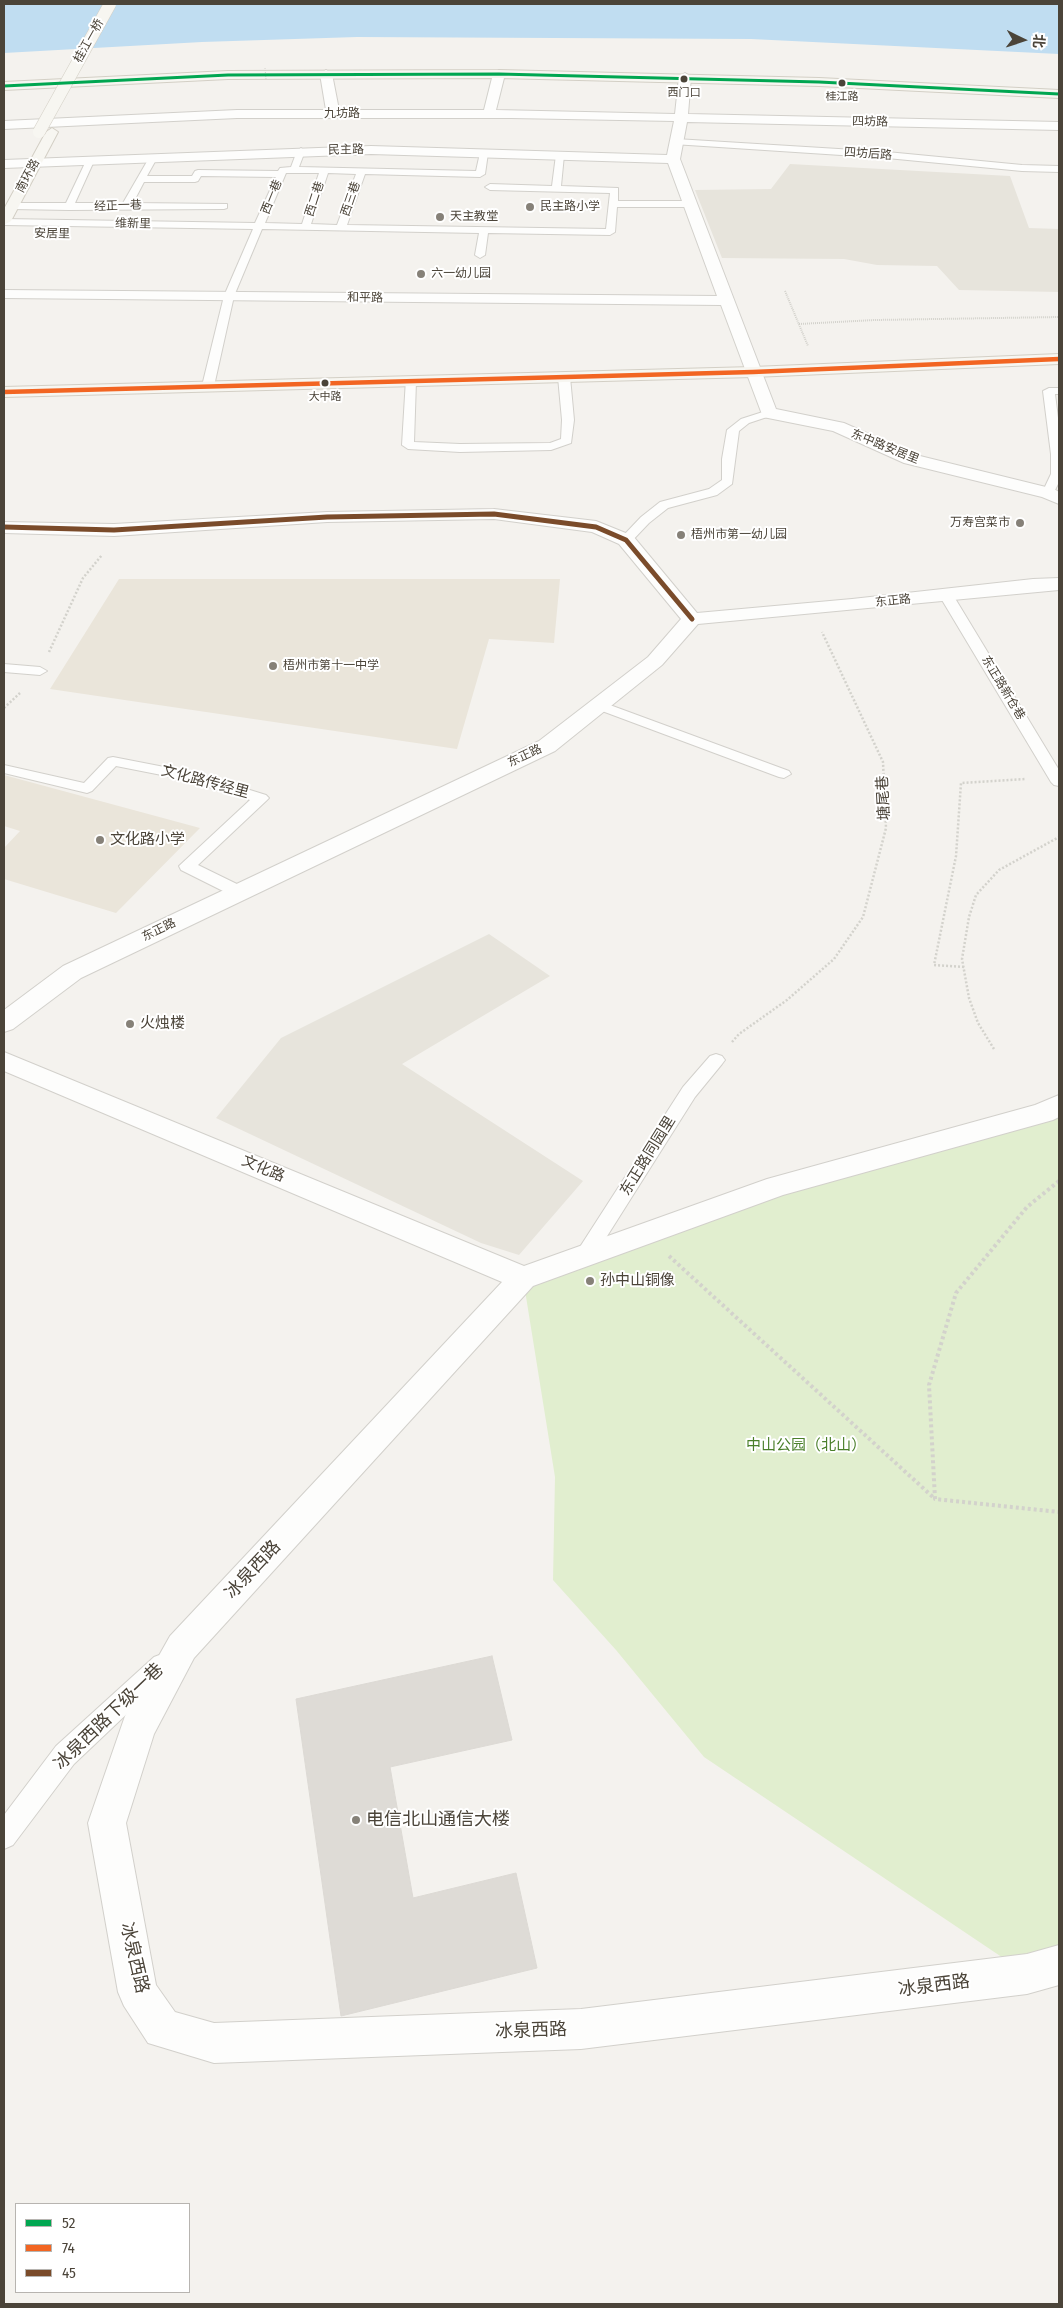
<!DOCTYPE html>
<meta charset="utf-8">
<style>
body{margin:0}
#map{position:relative;width:1063px;height:2308px;overflow:hidden;background:#f4f2ee;font-family:"Fira Sans Condensed","Noto Sans SC",sans-serif}
canvas{display:block}
.frame{position:absolute;inset:0;border:5px solid #4b4439;pointer-events:none}
.legend{position:absolute;left:15px;top:2203px;width:175px;height:90px;box-sizing:border-box;background:#fff;border:1px solid #b7b4b0;margin:0;padding:6px 9px;list-style:none;font-size:15px;color:#4b4439}
.legend li{display:flex;align-items:center;gap:10px;height:25px}
.legend b{width:25px;border:1px solid #b7b4b0}
.north{position:absolute;left:998px;top:15px;width:50px;height:50px;-webkit-text-stroke:4px #fff;paint-order:stroke;rotate:94deg;font-size:14px;font-weight:700;line-height:20px;text-align:center;color:#4b4439}
.north::after{content:'';display:block;margin:auto;width:18px;height:22px;background:#4b4439;clip-path:polygon(50% 0,100% 100%,50% 72%,0 100%)}
</style>
<div id="map">
<canvas width="1063" height="2308"></canvas>
<div class="frame"></div>
<ul class="legend">
<li><b style="height:6px;background:#00a651"></b>52</li>
<li><b style="height:6px;background:#f26522"></b>74</li>
<li><b style="height:6px;background:#7a4b2a"></b>45</li>
</ul>
<div class="north">北</div>
</div>
<script>
const g = document.querySelector('canvas').getContext('2d');
g.lineJoin = 'round';
function fillPath(path, color) { g.fillStyle = color; g.fill(path, 'evenodd'); }
const shape = rows => new Path2D(rows.map(r => 'M' + r).join(''));
function trace(path, color, width, dash) { g.strokeStyle = color; g.lineWidth = width; g.lineCap = dash ? 'butt' : 'round'; g.setLineDash(dash || []); g.stroke(path); }
function label(font, color, halo, rows, align = 'center') {
  g.font = font + ' "Fira Sans Condensed","Noto Sans SC",sans-serif'; g.lineWidth = 4; g.setLineDash([]); g.textBaseline = 'middle'; g.strokeStyle = halo; g.fillStyle = color; for (const [text, x, y, turn = 0] of rows) {
    g.save(); g.translate(x, y); g.rotate((+turn || 0) * Math.PI / 180); g.textAlign = isNaN(turn) ? turn : align; if (halo) g.strokeText(text, 0, 0); g.fillText(text, 0, 0); g.restore();
  }
}
fillPath(shape([
 [790,164,1010,176,1029,228,1059,229,1059,292,959,290,937,266,877,265,844,259,722,258,695,190,771,189],
 [489,934,550,976,402,1064,583,1181,519,1255,481,1243,216,1118,281,1038]
]), '#e7e4dc');
fillPath(shape([
 [119,579,560,579,554,643,489,639,457,749,50,689],
 [4,775,200,828,116,913,4,879,4,848,20,831,4,826]
]), '#eae5da');
fillPath(shape([
 [1059,1105,1059,1965,1027,1974,704,1757,616,1650,553,1580,555,1477,523,1278,777,1186,1043,1113]
]), '#e1eecf');
fillPath(shape([
 [4,4,1059,4,1059,54,751,39,357,37,202,42,4,53]
]), '#c0ddf1');
const building = shape([
 [492,1656,512,1740,390,1767,413,1898,516,1873,537,1968,341,2016,296,1699,492,1656]
]);
fillPath(building, '#dedbd6');
trace(building, '#dcd9d4', 1);
const lane = shape([
 [676,139,887,152,1022,165,1059,166,1059,172,1022,171,887,158,673,144,672,142,676,139],
 [301,148,305,151,299,167,476,171,480,153,484,150,488,153,485,174,480,177,365,174,347,225,606,229,610,193,490,190,485,187,490,184,552,186,556,155,560,152,564,155,561,186,618,188,618,201,690,201,695,204,690,207,617,207,615,232,610,235,488,233,485,255,480,258,475,255,479,233,262,229,234,296,214,386,208,389,202,386,224,296,253,229,4,225,4,219,255,223,276,177,201,176,198,181,195,182,144,182,133,203,227,204,227,208,224,209,69,210,12,209,7,206,12,203,66,203,86,161,90,158,94,161,75,203,123,203,149,158,153,155,157,158,147,176,192,176,195,171,198,170,278,171,280,168,291,167,297,151,301,148],
 [286,173,319,173,302,224,265,223,286,173],
 [328,173,356,174,337,225,311,224,328,173],
 [564,374,570,377,574,420,571,443,551,450,460,452,408,449,402,445,406,379,410,378,416,381,414,442,460,444,550,443,561,439,562,420,558,377,564,374],
 [1049,388,1059,388,1059,394,1055,394,1059,426,1059,482,1052,496,1048,497,1042,493,1051,474,1051,454,1043,391,1049,388],
 [769,410,775,413,773,415,749,423,739,431,732,484,717,495,668,508,649,523,630,543,622,543,620,540,622,537,641,517,660,502,709,489,722,480,722,459,727,430,741,419,769,410],
 [946,591,953,595,1059,770,1059,786,1054,785,1051,782,939,595,946,591],
 [4,664,40,667,47,671,40,675,4,672,4,664],
 [599,701,789,771,791,774,784,778,779,777,594,708,592,705,594,702,599,701],
 [113,757,195,773,266,795,269,798,266,801,198,865,245,888,247,892,245,896,233,896,181,870,179,866,250,800,187,780,116,766,92,791,87,793,4,773,4,765,84,783,108,758,113,757],
 [716,1054,722,1056,725,1060,722,1064,695,1097,592,1260,585,1263,578,1260,575,1255,578,1250,683,1087,710,1056,716,1054],
 [162,1654,170,1657,174,1665,170,1673,74,1764,13,1845,4,1849,4,1815,56,1746,154,1657,162,1654]
]);
const street = shape([
 [326,70,332,74,339,110,484,110,493,74,499,70,505,74,496,110,675,114,679,77,685,73,691,77,688,114,1059,122,1059,130,687,122,680,159,776,409,844,423,916,455,1054,489,1059,492,1059,504,1042,497,904,463,833,431,763,417,721,305,4,298,4,290,717,296,668,163,371,154,4,168,4,160,371,146,667,155,674,121,511,118,237,118,4,129,4,121,237,110,326,110,320,74,326,70],
 [494,509,596,521,633,536,697,613,852,599,1033,579,1059,578,1059,590,698,624,662,665,555,751,81,978,13,1029,4,1032,4,1010,63,966,539,741,648,657,681,619,619,544,592,532,494,519,327,522,114,536,4,533,4,522,114,524,327,512,494,509],
 [4,1052,524,1266,767,1179,1035,1105,1059,1095,1059,1117,1053,1120,783,1195,533,1286,194,1658,154,1734,126,1823,156,1985,175,2012,214,2023,581,2009,1027,1954,1059,1945,1059,1985,1027,1994,581,2049,214,2063,148,2043,124,2006,118,1992,88,1823,125,1716,170,1636,502,1282,4,1071,4,1052]
]);
const secondary = shape([
 [499,70,819,78,1059,90,1059,98,819,86,499,78,228,79,4,90,4,82,228,71,499,70],
 [52,128,58,132,11,221,4,225,4,209,46,132,52,128],
 [1059,354,1059,364,753,377,4,397,4,387,753,367,1059,354]
]);
trace(lane, '#d2d0cb', 2);
trace(street, '#d2d0cb', 2);
trace(secondary, '#d3cfc5', 2);
trace(shape([
 [785,291,808,346],
 [799,324,875,320,1059,317]
]), '#d3d2cc', 2, [1, 1]);
trace(shape([
 [49,652,83,578,102,555],
 [4,708,20,693],
 [964,967,934,965,956,856,961,783,1026,779],
 [732,1042,739,1034,787,1000,834,959,863,917,886,828,883,762,822,632],
 [994,1049,978,1023,969,998,962,959,969,917,976,895,999,870,1059,837]
]), '#d3d2cc', 2.5, [2, 2]);
trace(shape([
 [1059,1181,1027,1207,956,1293,929,1385,935,1499,1059,1512],
 [669,1256,934,1498]
]), '#d3d2cc', 4, [3, 3]);
fillPath(lane, '#fdfdfc');
fillPath(street, '#fdfdfc');
fillPath(secondary, '#f7f6f1');
const secondaryBridge = shape([
 [39,132,110,4]
]);
trace(secondaryBridge, '#d3cfc5', 13, []);
trace(shape([
 [265,68,266,79]
]), '#d3d2cc', 1, [1, 1]);
trace(secondaryBridge, '#f7f6f1', 12);
trace(shape([
 [4,86,228,75,499,74,819,82,1059,94]
]), '#00a651', 3);
trace(shape([
 [4,392,753,372,1059,359]
]), '#f26522', 4.5);
trace(shape([
 [4,527,114,530,327,517,494,514,596,527,626,540,692,619]
]), '#7a4b2a', 5);
for (const [x, y, r, color] of [
 [684,79,4.5,"#4b4439"],
 [842,83,4.5,"#4b4439"],
 [530,207,5,"#868178"],
 [440,217,5,"#868178"],
 [421,274,5,"#868178"],
 [325,383,4.5,"#4b4439"],
 [1020,523,5,"#868178"],
 [681,535,5,"#868178"],
 [273,666,5,"#868178"],
 [100,840,5,"#868178"],
 [130,1024,5,"#868178"],
 [590,1281,5,"#868178"],
 [356,1820,5,"#868178"]
]) { const dot = new Path2D(); dot.arc(x, y, r, 0, 2 * Math.PI); g.fillStyle = color; g.fill(dot); trace(dot, '#fff', 2); }
label('11px', '#4b4439', '#fff', [
 ["西门口",684,93],
 ["桂江路",842,97],
 ["大中路",325,397]
]);
label('12px', '#4b4439', '#fff', [
 ["桂江一桥",89,41,-61],
 ["九坊路",342,114],
 ["四坊路",870,122,1],
 ["民主路",346,150,-1],
 ["四坊后路",868,154,4],
 ["南环路",28,176,-62],
 ["西一巷",272,197,-68],
 ["西二巷",315,199,-72],
 ["西三巷",351,199,-71],
 ["经正一巷",118,206,-2],
 ["维新里",133,224,1],
 ["安居里",52,234,1],
 ["和平路",365,298,1],
 ["东中路安居里",885,447,22],
 ["东正路",893,601,-6],
 ["东正路新仓巷",1003,688,59],
 ["东正路",525,756,-25],
 ["东正路",159,930,-26]
]);
label('12px', '#4b4439', '#fff', [
 ["民主路小学",540,207],
 ["天主教堂",450,217],
 ["六一幼儿园",431,274],
 ["万寿宫菜市",1010,523,"right"],
 ["梧州市第一幼儿园",691,535],
 ["梧州市第十一中学",283,666]
], 'left');
label('15px', '#4b4439', '#fff', [
 ["文化路传经里",205,782,15],
 ["塘尾巷",884,798,-93],
 ["东正路同园里",648,1156,-58],
 ["文化路",263,1169,23]
]);
label('15px', '#4b4439', '#fff', [
 ["文化路小学",110,840],
 ["火烛楼",140,1024],
 ["孙中山铜像",600,1281]
], 'left');
label('15px', '#4a7f2a', '#fff', [
 ["中山公园（北山）",806,1446]
]);
label('18px', '#4b4439', '#fff', [
 ["冰泉西路",253,1570,-47],
 ["冰泉西路下级一巷",109,1717,-44],
 ["冰泉西路",134,1958,77],
 ["冰泉西路",934,1986,-7],
 ["冰泉西路",531,2031,-2]
]);
label('18px', '#4b4439', '#fff', [
 ["电信北山通信大楼",366,1820]
], 'left');
</script>
